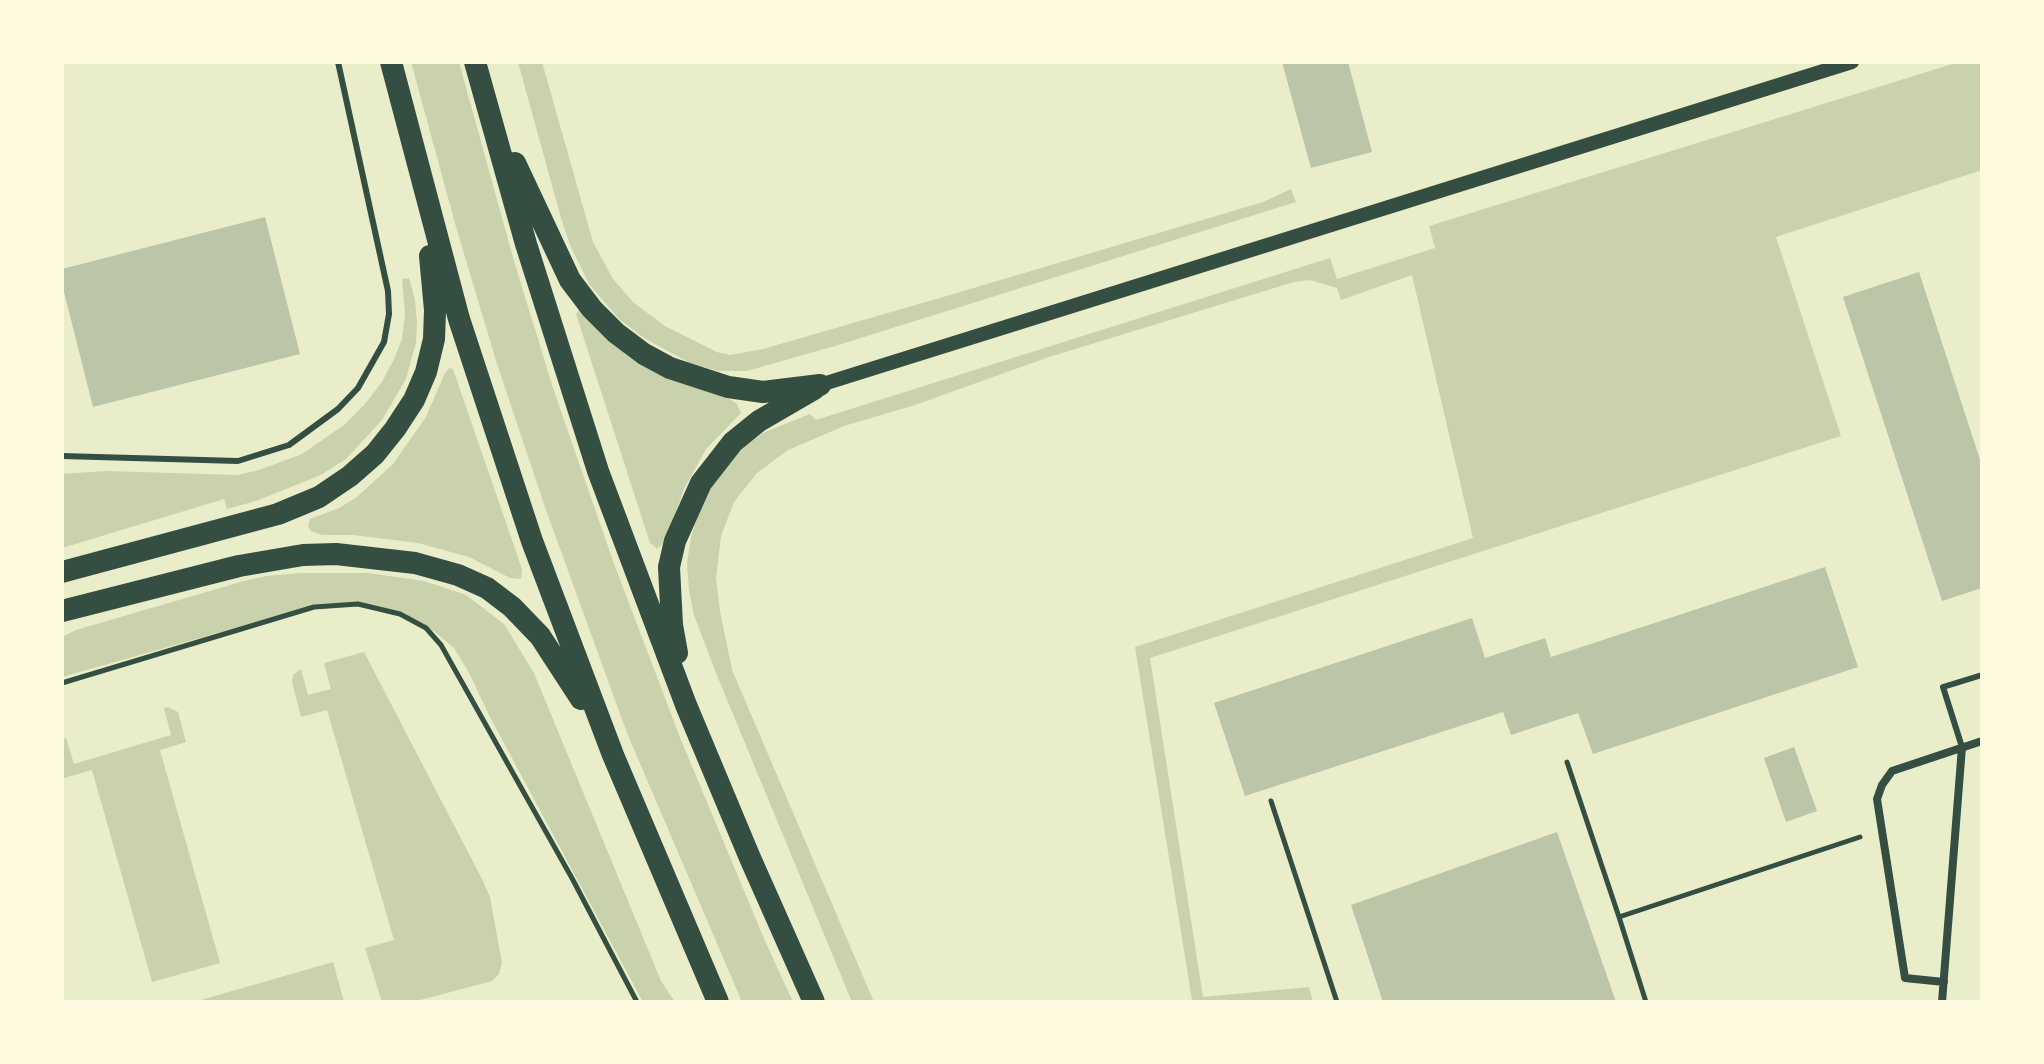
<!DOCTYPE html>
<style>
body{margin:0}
#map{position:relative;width:2044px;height:1064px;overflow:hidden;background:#e9edc9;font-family:Rubik,sans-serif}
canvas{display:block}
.frame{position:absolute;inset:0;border:64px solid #fefae0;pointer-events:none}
</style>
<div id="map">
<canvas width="2044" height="1064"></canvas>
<div class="frame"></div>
</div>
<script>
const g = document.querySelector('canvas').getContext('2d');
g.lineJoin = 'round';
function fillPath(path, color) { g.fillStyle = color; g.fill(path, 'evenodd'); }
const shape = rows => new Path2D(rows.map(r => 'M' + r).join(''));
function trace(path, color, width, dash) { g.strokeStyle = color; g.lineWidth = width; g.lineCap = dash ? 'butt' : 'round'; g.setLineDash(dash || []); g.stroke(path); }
fillPath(shape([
 [411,62,459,62,514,261,553,388,613,561,681,740,765,941,793,1002,742,1002,627,733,546,510,497,364,456,227],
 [518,62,542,62,593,242,613,279,634,303,665,326,717,352,730,355,763,349,950,295,1263,202,1291,189,1296,202,835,346,747,371,718,371,690,363,644,338,619,319,589,284,570,245,561,218],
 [1959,62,1982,62,1982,170,1776,237,1841,436,1150,658,1203,997,1309,987,1313,1002,1188,1002,1192,1000,1135,647,1473,538,1412,275,1341,300,1337,288,1310,280,1294,282,1049,357,915,405,844,426,788,450,757,473,734,502,721,536,716,578,720,611,732,670,874,1002,852,1002,716,673,694,615,689,591,687,563,691,537,699,510,709,488,741,448,765,432,810,414,816,420,1330,258,1337,279,1435,248,1429,226],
 [409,278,415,300,417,322,416,342,406,379,382,420,346,459,321,475,256,501,227,509,224,499,62,548,62,474,106,471,238,475,259,470,302,454,344,425,365,404,382,382,394,359,402,339,405,315,402,279],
 [580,309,671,379,731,400,736,403,741,413,706,449,684,489,665,542,657,549,650,543,576,314],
 [449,368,453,369,522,569,521,579,510,578,469,557,418,543,353,535,322,535,311,531,308,526,310,519,339,508,357,497,393,464,426,417,444,375],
 [301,573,368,573,424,581,466,595,504,624,534,673,661,981,675,1002,643,1002,491,719,468,671,454,648,434,631,405,616,350,603,320,604,62,677,62,637,76,630,244,581,267,576],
 [364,652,482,879,490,897,502,963,499,974,492,981,413,1002,382,1002,365,948,394,940,327,710,301,717,292,682,293,675,301,669,308,695,331,689,324,663],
 [168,707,178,712,186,742,160,750,220,963,152,982,92,770,64,778,62,739,66,738,74,764,171,735,164,708],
 [333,962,344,1002,194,1002]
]), '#cad2ad');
fillPath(shape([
 [1282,62,1348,62,1372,152,1311,168],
 [265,217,300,354,93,407,62,284,62,269],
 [1919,272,1982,466,1982,588,1942,601,1843,297],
 [1825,567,1858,667,1593,754,1578,713,1511,735,1503,712,1245,796,1214,703,1472,618,1485,658,1545,638,1551,657],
 [1794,747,1817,811,1786,822,1764,758],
 [1557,832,1616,1002,1383,1002,1351,905]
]), '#bcc5a7');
trace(shape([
 [62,683,314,607,358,604,400,614,426,628,441,645,573,880,637,1002],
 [1567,762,1619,917],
 [1271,801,1337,1002],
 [1646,1002,1619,917,1860,837]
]), '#344e41', 5);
trace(shape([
 [62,456,238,461,289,445,338,409,358,388,384,342,389,314,388,291,338,62],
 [1962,747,1943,687,1982,675]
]), '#344e41', 6);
trace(shape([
 [1944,982,1905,978,1877,799,1882,785,1892,771,1982,741],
 [1942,1002,1962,747]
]), '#344e41', 8);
trace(shape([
 [820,385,1852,62]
]), '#344e41', 14);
trace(shape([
 [391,62,459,319,532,541,613,755,718,1002],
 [475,62,526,244,598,471,686,705,750,858,814,1002],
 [515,163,570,280,592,309,616,333,644,354,670,368,728,387,763,392,820,385],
 [62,572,278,514,319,497,350,476,375,454,395,429,414,400,426,372,434,339,435,310,430,256],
 [62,611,239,566,303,555,336,554,415,563,458,575,487,588,512,607,540,636,581,699],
 [677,653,672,625,669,567,675,541,701,483,733,442,759,421,814,389]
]), '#344e41', 22);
</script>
